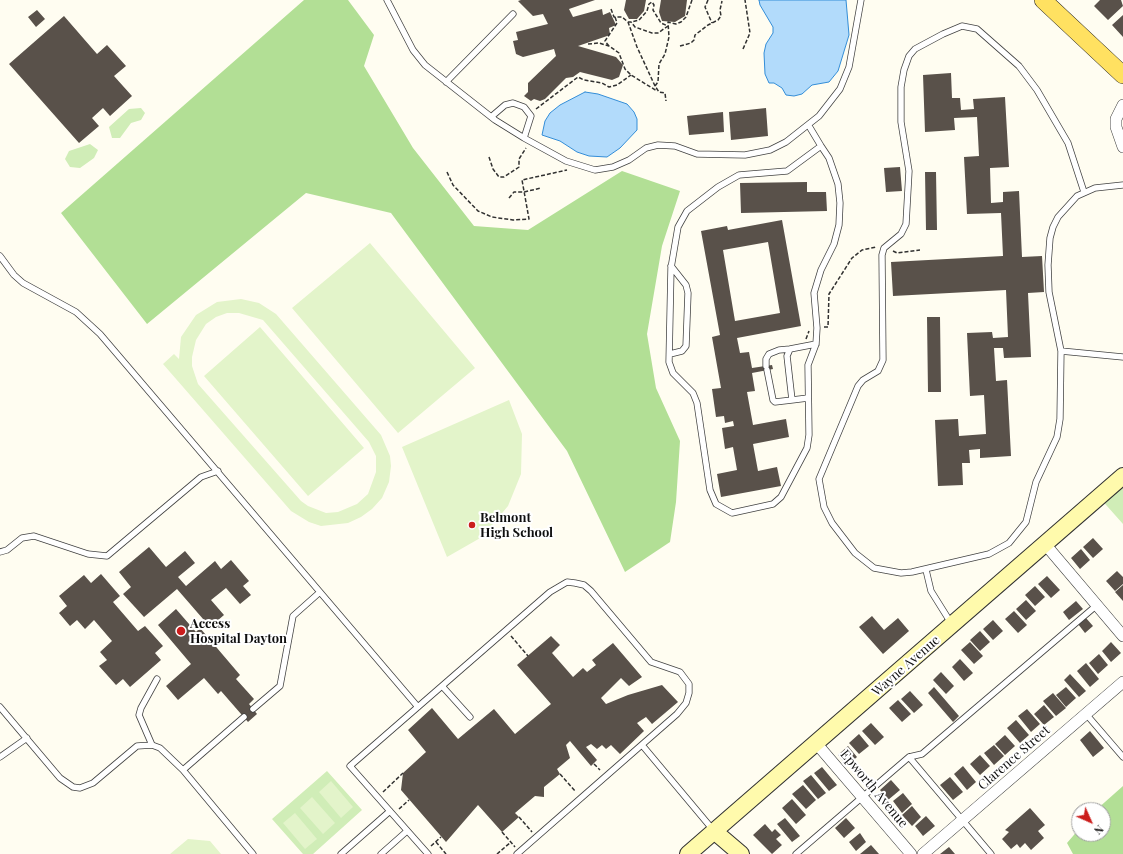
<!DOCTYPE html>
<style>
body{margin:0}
#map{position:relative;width:1123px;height:854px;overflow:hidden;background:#fffdf1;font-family:"Playfair Display",serif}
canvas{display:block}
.north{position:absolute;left:1071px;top:802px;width:40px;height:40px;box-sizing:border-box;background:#fff;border:1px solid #9f9f9f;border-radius:50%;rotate:135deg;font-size:11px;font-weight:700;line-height:16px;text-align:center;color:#0f0f0f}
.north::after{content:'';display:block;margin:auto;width:14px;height:18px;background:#cb1d1c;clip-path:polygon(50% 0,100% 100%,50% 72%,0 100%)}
</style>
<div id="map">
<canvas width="1123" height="854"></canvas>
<div class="north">N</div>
</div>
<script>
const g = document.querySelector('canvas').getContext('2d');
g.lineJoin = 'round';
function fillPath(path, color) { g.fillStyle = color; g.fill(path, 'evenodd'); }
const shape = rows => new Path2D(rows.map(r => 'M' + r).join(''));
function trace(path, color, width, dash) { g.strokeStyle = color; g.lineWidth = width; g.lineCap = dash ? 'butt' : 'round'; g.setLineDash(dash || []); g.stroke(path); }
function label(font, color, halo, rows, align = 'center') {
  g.font = font + ' "Playfair Display",serif'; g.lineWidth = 4; g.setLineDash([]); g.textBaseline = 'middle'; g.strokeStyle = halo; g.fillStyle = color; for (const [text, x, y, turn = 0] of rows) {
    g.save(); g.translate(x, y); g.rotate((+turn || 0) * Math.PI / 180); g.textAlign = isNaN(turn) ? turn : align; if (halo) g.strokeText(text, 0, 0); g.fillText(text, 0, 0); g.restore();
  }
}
fillPath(shape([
 [141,108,145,113,141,120,131,123,120,138,112,138,109,127,129,109],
 [90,144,98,150,94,158,80,168,70,167,65,159,69,151],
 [1123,476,1123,524,1099,497],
 [327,771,362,810,313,854,303,854,272,819]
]), '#d0edb7');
fillPath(shape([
 [304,0,348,0,374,35,364,66,413,148,474,226,528,230,622,171,680,191,662,246,647,334,656,388,680,441,676,502,670,542,625,572,567,451,391,213,306,193,147,324,61,213],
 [1123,786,1123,854,1073,854,1067,843,1079,829,1079,834,1103,834,1103,810,1096,810]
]), '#b2df95');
fillPath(shape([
 [370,243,475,368,398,433,292,308],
 [241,299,259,303,276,314,381,435,390,456,391,466,389,482,382,498,372,509,361,517,348,523,321,526,309,522,291,511,163,364,174,354,179,359,181,337,196,315,217,302],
 [227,313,239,313,263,320,369,442,376,456,376,472,368,494,357,504,338,512,326,513,308,506,301,501,198,384,192,366,192,357,196,340,206,324,216,317],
 [260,327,364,448,308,496,204,376],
 [509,400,522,434,521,474,508,506,482,537,447,557,402,447],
 [331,781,353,807,341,818,319,792],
 [312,797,335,823,323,834,300,808],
 [295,813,317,839,305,849,283,823],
 [188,839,210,841,221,854,170,854]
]), '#e3f4ca');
const water = shape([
 [759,0,846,0,849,35,838,71,829,82,812,85,802,94,794,96,786,95,782,88,774,83,769,83,765,74,764,53,766,44,773,33,773,27,760,5,759,0],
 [585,92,598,94,627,104,634,112,637,119,637,130,620,148,607,157,589,156,577,152,560,141,542,135,545,121,550,113,560,105,585,92]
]);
fillPath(water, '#b2dbfb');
trace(water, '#338dd7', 1);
fillPath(shape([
 [521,0,595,0,569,9,573,17,602,9,603,15,610,12,616,25,609,28,610,35,578,46,616,57,623,65,619,77,612,80,580,72,573,77,566,78,545,99,540,101,534,99,531,101,524,96,528,92,528,83,556,56,554,49,523,57,516,54,513,41,518,40,516,32,548,24,543,14,533,16,518,1],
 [626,0,646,0,644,11,637,19,629,19,624,10],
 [661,0,687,0,685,16,675,22,662,21,659,12],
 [1100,0,1121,0,1123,6,1108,20,1094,6],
 [37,10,45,19,36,27,28,17],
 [1123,15,1123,37,1112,25],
 [64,16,97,54,107,45,126,66,114,76,132,96,110,116,103,108,92,118,99,126,79,143,9,64],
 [951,73,952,98,960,98,961,110,974,109,973,99,1005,97,1009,167,990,168,991,203,1003,202,1003,192,1019,191,1022,257,1042,256,1044,292,1028,293,1031,357,1004,358,1003,348,994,348,996,381,1007,380,1011,456,980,458,980,449,969,450,970,463,962,463,963,485,938,486,935,420,958,419,959,436,986,434,984,395,970,396,967,333,992,332,993,338,1008,337,1006,290,893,296,891,262,1003,256,1001,213,967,214,964,157,979,156,977,117,954,118,955,130,925,132,923,75],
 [766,108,768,136,731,140,729,112],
 [723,112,724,132,689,135,687,116],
 [900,167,902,191,886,192,884,168],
 [925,172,936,172,937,230,926,230],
 [807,182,807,192,826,192,827,211,741,213,740,183],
 [782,220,801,326,737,338,740,353,749,352,752,368,772,365,773,369,752,373,755,391,747,392,753,425,786,419,789,437,753,444,758,471,777,467,781,486,721,497,717,474,737,470,733,447,725,449,722,428,734,426,733,421,725,423,724,416,716,417,712,389,721,388,712,337,720,335,701,231,727,226,728,230],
 [768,242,780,313,735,321,723,250],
 [927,317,940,317,941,392,928,392],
 [1093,538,1103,549,1093,558,1083,547],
 [149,547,166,567,185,551,195,563,178,577,186,586,215,561,221,569,231,560,249,581,243,586,251,595,240,604,226,588,211,600,224,615,210,627,177,589,144,617,123,594,131,587,119,572],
 [1081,549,1090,560,1080,569,1071,558],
 [1117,571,1123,577,1123,584,1115,591,1106,581],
 [101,574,120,596,113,602,138,631,145,626,163,646,155,653,161,660,130,687,123,679,116,685,99,666,107,660,100,652,112,641,94,620,85,629,77,620,70,626,59,613,67,606,59,596,84,575,91,583],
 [1047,576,1060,590,1051,598,1038,584],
 [1123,585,1123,601,1115,592],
 [1035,586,1045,597,1035,606,1025,595],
 [1026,600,1036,611,1026,620,1016,609],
 [1076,601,1083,609,1069,620,1063,612],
 [176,609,196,632,200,628,240,675,236,679,254,699,249,704,257,714,248,722,221,691,218,694,204,678,178,700,166,686,191,664,158,625],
 [1014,611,1027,625,1018,633,1005,619],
 [872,616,884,630,898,618,909,631,883,654,859,627],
 [1086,618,1093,626,1085,633,1078,624],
 [993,620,1003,631,993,640,983,629],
 [980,631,990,642,980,651,970,640],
 [551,636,560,645,552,653,573,677,583,668,587,672,596,665,592,660,613,643,642,677,629,686,621,678,601,698,606,704,628,695,662,685,678,702,652,724,646,717,637,723,644,731,620,754,611,745,606,749,602,745,597,749,591,744,586,747,597,760,591,766,570,741,566,745,570,758,557,769,560,774,544,787,544,797,535,796,515,813,519,817,502,832,478,805,446,842,401,790,403,773,426,752,408,730,432,708,458,739,494,709,515,734,551,704,517,665],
 [970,642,983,656,974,664,961,650],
 [1111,642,1121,653,1111,662,1102,651],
 [1099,654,1108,665,1098,674,1089,663],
 [960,659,973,673,964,681,952,667],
 [1086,663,1099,679,1090,687,1077,671],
 [941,672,954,686,946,694,933,680],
 [1070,674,1086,691,1079,697,1064,680],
 [934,687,959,716,953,722,928,693],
 [1066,687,1076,698,1066,707,1056,695],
 [910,691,923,705,914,713,901,699],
 [1053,693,1066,708,1056,716,1043,701],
 [898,700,911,714,902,722,889,708],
 [1044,705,1054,717,1044,725,1034,714],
 [1027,709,1040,724,1031,732,1018,716],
 [1016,720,1029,735,1020,743,1007,728],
 [871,723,884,737,875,745,862,731],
 [1090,731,1104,748,1093,757,1080,740],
 [859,734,869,746,859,754,849,743],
 [1005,735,1015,746,1005,755,995,744],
 [994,745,1004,756,994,765,984,753],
 [848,746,857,757,847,766,838,755],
 [980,755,990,766,980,775,970,764],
 [963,766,976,782,967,790,954,774],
 [822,767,837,785,829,791,814,773],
 [811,775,826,793,818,799,803,781],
 [950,777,963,792,953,800,940,785],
 [891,780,900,790,888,800,880,790],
 [803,785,816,800,806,809,792,794],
 [903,793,912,804,902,813,893,801],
 [792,799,806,815,796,824,782,808],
 [912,806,921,817,912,826,902,815],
 [1030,808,1045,825,1038,831,1044,838,1031,850,1025,843,1020,848,1017,844,1011,849,1002,839,1009,832,1005,830],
 [926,816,935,826,923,836,915,826],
 [785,818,800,836,792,842,777,824],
 [846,818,855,828,844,838,835,828],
 [765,824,772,832,775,829,781,835,776,839,782,845,772,854,753,835],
 [860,833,866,842,856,851,849,842],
 [871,845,879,854,860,854],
 [949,847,955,854,940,854]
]), '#59514a');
const lane = shape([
 [387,0,413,50,425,65,495,120,524,138,566,161,595,170,613,167,629,160,646,148,658,145,675,146,697,154,745,155,770,150,786,142,819,116,840,89,849,67,861,0],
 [446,82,513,14],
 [491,117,505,105,513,103,524,107,531,116,524,138],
 [809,126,821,146,829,158,838,184,840,203,839,225,834,244,821,270,814,293,817,328,816,344,808,365,809,435,807,448,781,497,773,504,732,513,716,504,710,490,697,403,693,393,673,373,669,362,671,268,678,227,687,211,718,187,739,175,787,171,821,146],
 [1084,192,1068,143,1037,90,1019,66,977,29,962,26,943,34,915,49,909,56,904,70,901,87,901,122,909,171,906,224,901,234,884,248,882,255,883,360,878,371,863,380,858,386,819,479,824,507,832,523,855,553,874,568,901,573,912,572,989,554,1009,543,1026,522,1036,482,1057,437,1060,419,1061,351,1049,292,1048,265,1050,238,1053,227,1058,217,1077,196,1095,188,1123,185],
 [0,256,14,275,23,283,76,312,100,334,418,707],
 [1061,351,1123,357],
 [670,354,682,351,686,346,688,293,686,285,671,266],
 [766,366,766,359,769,354,779,350,790,349],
 [767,370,773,400,775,402,792,400],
 [808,398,792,400,787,356,790,349,816,344],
 [0,552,7,550,22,538,34,536,88,554,107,556,201,477,218,471],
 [926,570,931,591,951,623],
 [442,686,470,717],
 [0,707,60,778,73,787,80,788,93,783,137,746,152,745,160,748,183,770,253,854],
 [253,709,280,686,293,616,320,592],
 [1086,714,1123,757],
 [152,745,139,715,141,708,157,679],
 [642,745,714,831],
 [0,757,27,738],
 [909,757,991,854],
 [183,770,244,717],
 [341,854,390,811],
 [381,854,407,831],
 [428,854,350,766,550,592,567,582,575,583,584,585,591,591,651,662,680,672,689,684,689,693,686,703,677,714,517,854],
 [796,854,909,757,922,754,1097,605]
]);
const street = shape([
 [1123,105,1116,119,1116,127,1123,147],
 [1045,544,1123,636],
 [816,743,911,854],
 [923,854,1123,682]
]);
const secondary = shape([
 [714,831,741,854],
 [688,854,1123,476]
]);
const primary = shape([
 [1043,0,1123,75]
]);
trace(lane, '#424242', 7);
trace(street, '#424242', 12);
trace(secondary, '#313131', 18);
trace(primary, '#202020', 18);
trace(shape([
 [708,0,705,7,712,23],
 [611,9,614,17,622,17,628,22,637,47,655,86,659,92,665,93,666,101],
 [628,22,631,22,635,27,652,33,658,33,668,26,661,23,653,10,654,5,652,2,649,4,647,11,639,20,631,22],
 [588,44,599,43,609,46,619,53,625,69,631,75,657,91],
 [609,46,605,41,617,23,615,17],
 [680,46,691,43,694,40,695,35,708,25,718,20,721,16,720,10,722,1],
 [743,49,750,33,745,0],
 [655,86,658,82,659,64,665,54,669,37,668,22,676,24,681,22,686,17,692,0],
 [536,109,578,77,584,80,602,83,609,87,617,85,631,75],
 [489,157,493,169,499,177,504,177,519,167,519,159,526,148],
 [447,172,453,185,478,211,492,217,513,220,529,219,522,180,567,170],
 [509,198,514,192,524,192,541,188],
 [893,251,897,253,920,250],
 [824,327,828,327,829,294,852,258,862,250,876,247],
 [806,339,809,331],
 [511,636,528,656],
 [594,764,600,770],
 [560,774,576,792],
 [383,792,403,773],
 [399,809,409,800],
 [519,817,532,832],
 [502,832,515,847],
 [436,842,446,854],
 [431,846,441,837],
 [497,854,511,842]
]), '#313131', 1.5, [4, 2]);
trace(lane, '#fff', 5.5);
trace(street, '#fff', 11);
trace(secondary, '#fffaac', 16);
trace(primary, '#ffe161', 17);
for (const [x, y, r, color] of [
 [472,525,4,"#cb1d1c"],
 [181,631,5,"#cb1d1c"]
]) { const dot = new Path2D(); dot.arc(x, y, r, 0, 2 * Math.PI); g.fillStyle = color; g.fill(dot); trace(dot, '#fff', 1.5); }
label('bold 13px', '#0f0f0f', '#fff', [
 ["Belmont",480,518],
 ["High School",480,533],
 ["Access",190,624],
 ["Hospital Dayton",190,639]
], 'left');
label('13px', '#0f0f0f', '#fff', [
 ["Wayne Avenue",906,666,-41],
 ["Clarence Street",1014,758,-41],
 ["Epworth Avenue",874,789,50]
]);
</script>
